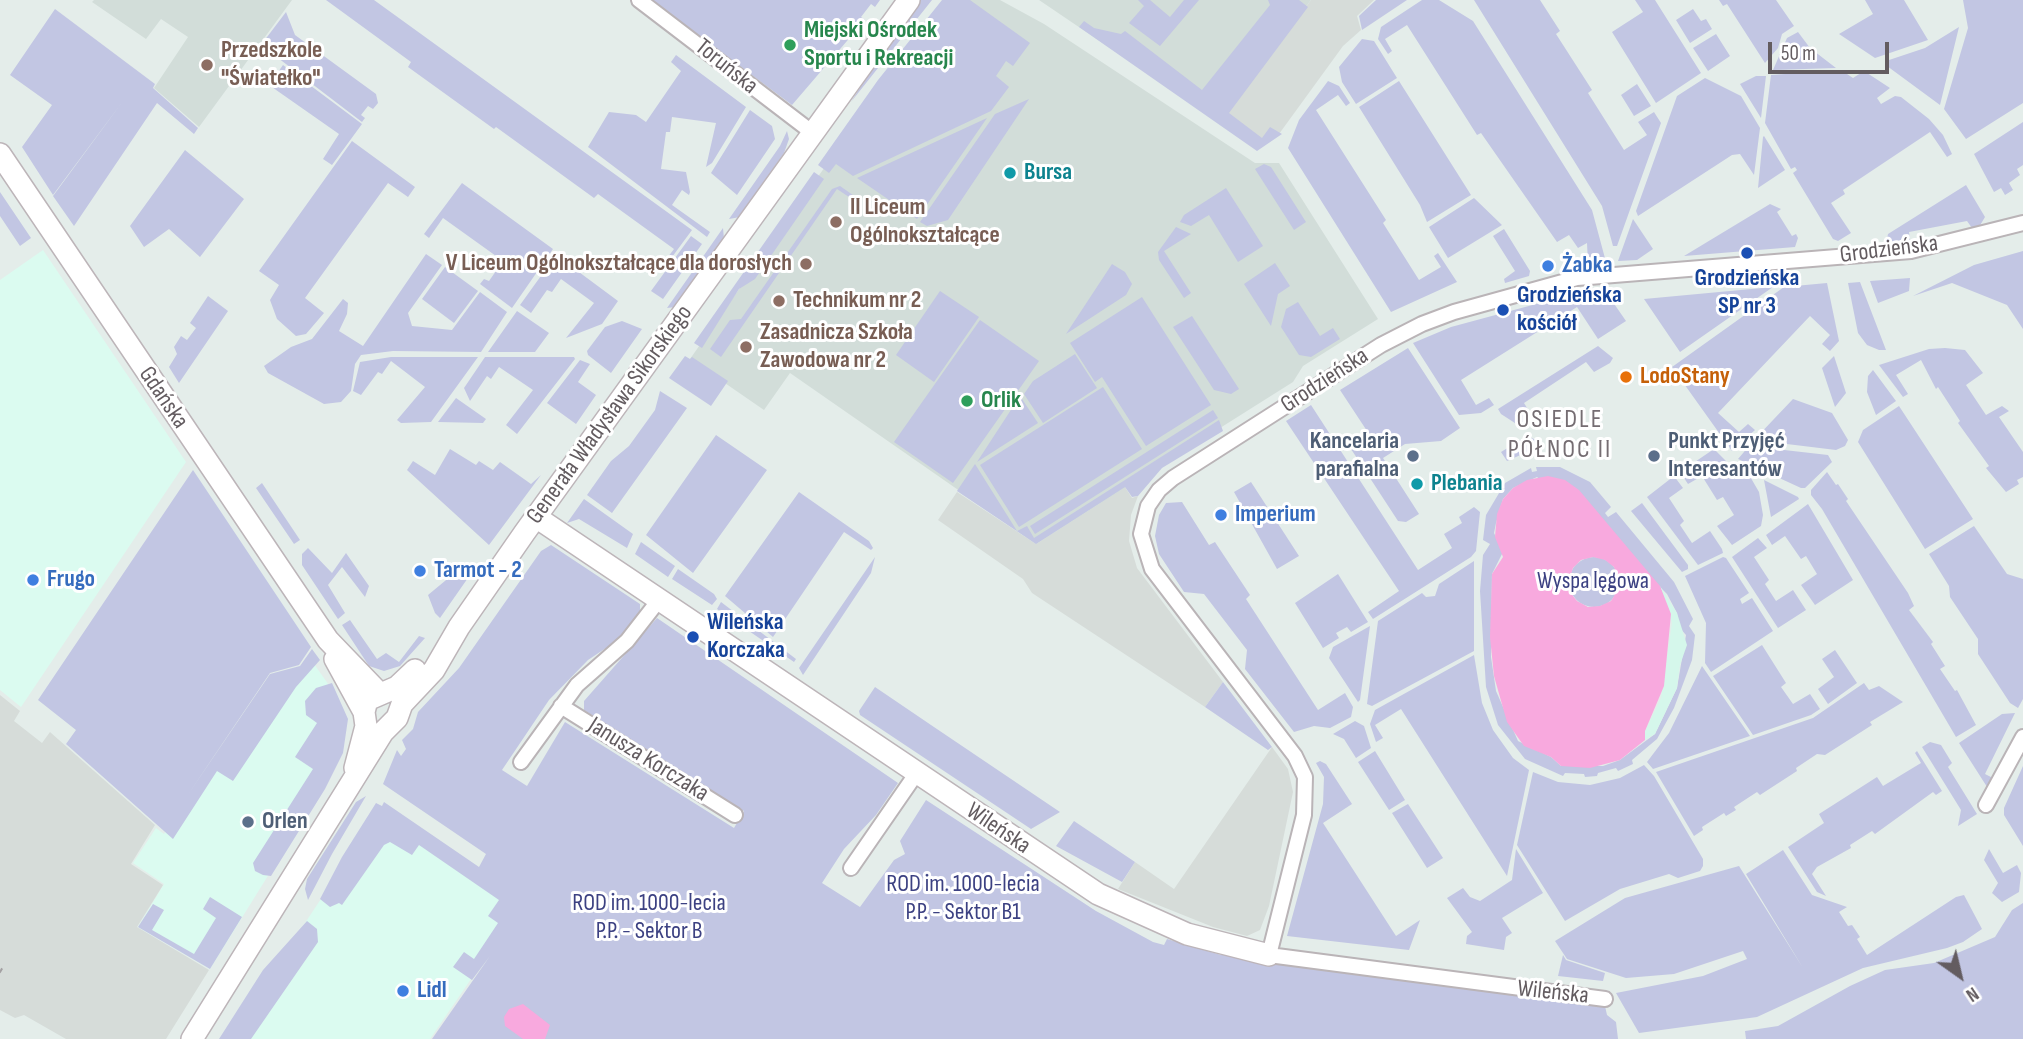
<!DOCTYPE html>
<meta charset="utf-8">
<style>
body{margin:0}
#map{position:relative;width:2023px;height:1039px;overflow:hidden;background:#e4edea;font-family:"Sofia Sans Condensed",sans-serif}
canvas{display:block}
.north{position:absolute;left:1925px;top:941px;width:70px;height:70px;-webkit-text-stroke:5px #fff;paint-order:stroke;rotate:146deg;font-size:19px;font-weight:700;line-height:28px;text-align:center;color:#635c60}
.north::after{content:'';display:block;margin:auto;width:24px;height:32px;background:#635c60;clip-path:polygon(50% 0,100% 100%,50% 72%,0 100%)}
.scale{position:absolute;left:1768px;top:42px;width:121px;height:32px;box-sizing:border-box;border:4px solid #635c60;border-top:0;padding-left:9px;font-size:21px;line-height:24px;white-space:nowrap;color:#635c60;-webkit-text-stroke:5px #fff;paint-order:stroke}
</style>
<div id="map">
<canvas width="2023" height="1039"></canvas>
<div class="north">N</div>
<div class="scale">50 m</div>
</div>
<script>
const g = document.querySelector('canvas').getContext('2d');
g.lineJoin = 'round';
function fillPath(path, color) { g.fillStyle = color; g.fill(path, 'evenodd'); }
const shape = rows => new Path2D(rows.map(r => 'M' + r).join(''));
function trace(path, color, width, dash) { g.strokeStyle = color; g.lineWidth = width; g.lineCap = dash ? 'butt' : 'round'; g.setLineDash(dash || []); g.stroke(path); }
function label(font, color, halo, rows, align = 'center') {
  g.font = font + ' "Sofia Sans Condensed",sans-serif'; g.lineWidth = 6; g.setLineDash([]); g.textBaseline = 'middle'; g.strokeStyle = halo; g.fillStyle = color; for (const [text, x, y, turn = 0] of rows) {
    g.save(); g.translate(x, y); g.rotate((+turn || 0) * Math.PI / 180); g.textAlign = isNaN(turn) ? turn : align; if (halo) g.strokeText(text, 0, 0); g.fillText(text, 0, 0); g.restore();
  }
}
fillPath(shape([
 [43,250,186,462,21,707,0,690,0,280],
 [314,664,331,688,325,784,210,969,138,927,164,884,133,863,156,828,164,834,271,676],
 [384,804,523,903,430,1039,228,1039]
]), '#dbfbf0');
fillPath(shape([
 [1311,0,1374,0,1357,16,1361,30,1343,46,1279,134,1258,149,1219,122],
 [1125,487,1132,498,1138,496,1131,515,1129,541,1137,568,1223,682,1205,707,1032,593,1023,579,938,520,957,492,1036,544],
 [0,695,20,711,14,721,42,743,50,732,155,825,131,864,163,885,137,927,209,970,166,1039,66,1039,24,1015,15,1018,0,1010],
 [1272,747,1288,769,1293,792,1269,906,1260,930,1247,936,1213,927,1118,889,1135,862,1174,889]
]), '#d6dcd9');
fillPath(shape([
 [94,0,292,0,199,127,154,88,188,37,161,19,146,39,92,2],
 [956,0,1000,0,1044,24,1255,163,1279,163,1378,319,1303,366,1293,382,1036,544,790,373,764,410,690,359,874,97],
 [1039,0,1311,0,1219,122]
]), '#d2ddd9');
fillPath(shape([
 [326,0,374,0,692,230,661,272,658,270,674,249,598,194,594,198,496,127,494,129,408,67,411,62],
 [651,0,880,0,875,7,871,4,861,17,865,20,792,105],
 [920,0,932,0,851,102,893,35],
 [942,0,970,0,1030,43,1013,66,1006,61,996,76,1009,87,991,111,853,176,836,164,829,173,818,165,878,80],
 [1138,0,1150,0,1170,17,1184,0,1199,0,1160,46,1129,23,1144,6],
 [1268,0,1299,0,1308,7,1229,113,1262,138,1270,127,1282,134,1257,151,1079,27,1084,21,1094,28,1121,34,1125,31,1202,90,1270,5],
 [1376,0,1407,0,1362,30,1359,16],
 [1422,0,1439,0,1473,21,1592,210,1606,262,1588,264,1587,243,1578,248,1569,235,1557,242,1481,133,1477,135,1407,25,1385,39,1392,51,1388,54,1378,39,1381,27],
 [1474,0,1540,0,1560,31,1556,34,1592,90,1588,93,1624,150,1647,135,1638,122,1654,112,1661,123,1617,246,1613,246,1602,206],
 [1635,0,1655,0,1701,73,1656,103,1612,32,1643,12],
 [1719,0,1776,0,1794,26,1782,34,1778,48,1765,63,1727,4,1723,6],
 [1865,0,1904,0,1928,40,1875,58,1839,34,1873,14],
 [1963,0,2023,0,2023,103,1966,139,1944,109,1968,28],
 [55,9,155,84,153,88,198,128,194,134,157,103,74,226,53,196,123,101,53,195,22,147,52,105,10,75],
 [1693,9,1701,21,1706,19,1712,29,1690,43,1676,20],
 [286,12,295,35,376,94,378,103,373,109,368,106,361,115,365,118,362,122,261,45],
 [1959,27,1940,105,1887,66,1889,60,1925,48],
 [1798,32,1810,48,1836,68,1773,70,1787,38],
 [1716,34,1730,56,1708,71,1693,48],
 [1362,39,1374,41,1397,78,1356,104,1342,82,1339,67],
 [676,55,746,107,712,163,706,167,716,123,672,117,670,132,666,132,661,169,686,172,690,192,689,195,682,190,672,205,710,232,707,237,588,147,609,112,636,115,646,122,681,71,671,62],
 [283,65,362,124,332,165,323,159,339,134,269,85],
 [1841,70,1853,78,1864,71,1890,88,1877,98,1881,104,1895,96,1901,97,1929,119,1943,135,1952,154,1947,157,1930,132,1843,190,1845,194,1831,203,1851,233,1838,241,1833,239,1793,173,1797,170,1795,167,1791,169,1765,123,1771,75],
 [1756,76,1766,76,1761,118,1740,84],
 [1705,78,1741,96,1760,128,1754,175,1740,154,1732,155,1638,216,1636,211,1677,96],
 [1328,81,1339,86,1350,103,1346,106,1338,95,1316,110,1386,220,1383,223,1419,280,1441,267,1434,256,1438,253,1457,282,1391,312,1288,148,1299,120],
 [1399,81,1471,195,1427,222,1420,205,1359,107],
 [1637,84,1651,106,1634,116,1621,95],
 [1029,99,948,220,927,226,920,222,995,114],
 [750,110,772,126,775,139,737,195,711,173],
 [987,118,917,219,857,178],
 [2023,122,2023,165,2017,169,2020,175,2009,183,2013,190,2005,195,2001,188,1994,192,1974,154],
 [787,131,789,139,784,153,740,217,729,219,780,146],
 [1764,136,1785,170,1758,188,1763,137],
 [352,141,415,187,408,197,388,183,305,298,324,313,306,334,296,336,277,319,270,300,279,285,259,271],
 [185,150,244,199,200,257,169,229,144,247,130,226],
 [1264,164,1271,167,1306,222,1294,230,1255,169],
 [814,172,824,179,755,279,739,289,702,348,694,343],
 [462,183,553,249,512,308,480,284,484,279,489,281,503,261,443,218,429,238,424,234],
 [1966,185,1985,217,1979,227,1972,228,1967,221,1909,232,1910,241,1886,243,1888,234],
 [840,186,860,200,858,203,837,189,721,357,710,349,730,320,741,319,832,189],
 [1226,188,1263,246,1238,262,1209,215,1191,226,1180,222,1184,215],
 [0,192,31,238,20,246,0,216],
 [1474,198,1502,225,1448,258,1429,227],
 [1770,204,1781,209,1777,212,1792,236,1796,234,1798,238,1795,247,1684,256],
 [1633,219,1653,249,1637,260,1618,261],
 [1176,227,1191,234,1164,251,1191,293,1184,298,1159,260,1158,252],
 [723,228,724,239,675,307,667,308],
 [1504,229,1530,271,1529,276,1505,283,1504,279,1515,271,1493,236],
 [691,236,702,244,663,299,651,291],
 [2023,251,2023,329,2007,305,1952,283,1913,296,1974,265],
 [426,254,442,265,408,313,412,326,452,330,480,292,507,312,481,352,393,351,361,355,355,364,351,391,341,402,324,404,268,373,264,366,291,347,312,339,343,299,348,303,347,314,339,331,363,346],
 [556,255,618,301,602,324,566,338,594,303,561,279,552,292,547,290,531,313,520,305],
 [1275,263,1290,286,1278,294,1271,326,1244,284],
 [1112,264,1125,272,1132,284,1126,295,1066,334],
 [445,267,478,291,454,323,422,299],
 [1910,278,1909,291,1878,303,1870,281],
 [1860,282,1886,350,1879,350,1867,345,1858,333,1848,283],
 [1827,283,1839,341,1830,351,1822,344,1830,335,1810,316,1718,413,1739,432,1748,424,1755,430,1732,451,1672,367,1784,287],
 [1773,287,1680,352,1644,299],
 [1588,290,1608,295,1626,321,1598,339,1577,307,1461,380,1476,405,1489,398,1494,405,1481,413,1459,415,1413,343,1451,327],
 [940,291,979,317,934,382,896,355],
 [208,296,228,311,179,383,169,367,177,354,174,347,181,336,187,340,196,328,190,323],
 [1142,297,1211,405,1146,446,1102,377,1095,382,1070,343],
 [1298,302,1320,336,1333,328,1340,339,1311,357,1299,355,1281,327,1286,309],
 [517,311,549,333,535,352,488,352],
 [1192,316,1239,389,1231,394,1214,390,1173,327],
 [980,320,1039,361,953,483,894,442],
 [622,321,642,329,611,373,588,355,587,351,605,327],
 [1598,346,1613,358,1610,363,1594,372,1586,362,1524,403,1532,416,1518,425,1501,414,1498,409],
 [1408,348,1460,428,1441,441,1405,444,1383,458,1419,514,1406,522,1398,521,1351,449,1371,437,1340,390],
 [1945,348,1965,350,1983,373,1966,385,1986,415,2002,406,2009,411,1999,417,2023,452,2023,477,2017,480,2019,484,2006,492,1986,468,1989,466,1958,423,1960,421,1938,387,1936,389,1921,360,1896,375,1908,394,1903,397,1879,365,1929,349],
 [1075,354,1097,388,1043,423,1024,394,1033,381],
 [685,356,690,359,692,357,728,381,711,406,669,378],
 [1834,356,1846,393,1835,407,1822,368],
 [391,357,478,357,431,422,401,423,397,420,425,387,391,361,382,374,378,372,361,395,353,391,360,362],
 [485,357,574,357,575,359,517,434,506,425,533,390,499,367,491,379,487,376,470,401,464,388],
 [580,360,590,364,578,382,596,395,576,424,547,403],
 [1873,370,1896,401,1876,415,1867,392,1868,376],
 [1103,387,1142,449,1019,527,980,465],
 [660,391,687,408,612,513,587,495,611,461,629,446,655,410],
 [1020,396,1038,423,977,462],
 [456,398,486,419,483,423,438,422],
 [1793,399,1832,413,1848,440,1845,446,1836,450,1754,440],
 [1311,405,1418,570,1452,548,1444,534,1462,523,1459,517,1474,507,1480,512,1476,551,1471,557,1373,619,1368,612,1399,591,1286,421],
 [1899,406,1973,519,1925,549,1858,442,1863,430],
 [1213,410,1218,418,1035,534,1030,526],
 [1219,420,1223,431,1162,468,1138,496,1132,497,1125,487,1036,544,957,491,975,464,1017,531,1027,526,1034,538],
 [716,435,767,470,693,573,646,535],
 [1527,436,1541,442,1532,454,1525,453,1507,461,1501,452],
 [1749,446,1828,455,1832,462,1805,488,1801,488,1738,459],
 [450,449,476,465,479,461,493,470,500,462,531,484,541,475,489,545,407,470,413,461,435,475],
 [1714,449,1729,464,1748,473,1759,492,1763,515,1761,526,1732,545,1717,526,1734,515,1723,497,1717,500,1702,476,1688,484,1680,472],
 [1536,467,1560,467,1590,482,1611,507,1605,513,1608,517,1616,512,1674,582,1693,619,1689,626,1695,635,1692,660,1674,708,1657,739,1632,760,1633,764,1618,771,1616,768,1598,773,1597,776,1585,777,1584,774,1565,773,1563,776,1525,759,1498,725,1486,687,1480,591,1483,555,1490,544,1483,540,1486,515,1505,483,1531,468,1532,472,1537,471],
 [1537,477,1640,564,1668,605,1661,588,1667,594,1677,613,1679,627,1686,635,1677,688,1655,734,1620,760,1603,766,1561,766,1551,757,1518,741,1496,691,1491,657,1492,574,1503,552,1494,533,1496,523,1503,499,1513,488],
 [193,470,311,647,299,665,270,673,187,796,270,674,300,666,312,649,320,660,296,687,233,781,217,771,173,839,66,744,76,730,38,700],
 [1827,472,1836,485,1838,484,1848,499,1846,501,1908,593,1914,606,1909,610,1933,642,1931,644,1945,666,1940,669,1955,691,1957,690,1976,725,1956,737,1822,509,1811,495,1811,490],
 [1674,476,1683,488,1669,498,1684,521,1680,525,1692,543,1710,531,1722,549,1723,553,1698,565,1647,497],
 [1764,480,1798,497,1799,499,1771,517],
 [1251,482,1299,556,1277,569,1234,492],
 [262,483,300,540,294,544,256,488],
 [799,492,869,541,873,548,871,550,844,532,773,637,725,596],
 [584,499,633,534,627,548,579,519,567,523],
 [1182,502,1209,545,1215,542,1250,595,1246,599,1318,710,1345,693,1353,707,1351,717,1330,728,1314,726,1294,732,1245,669,1247,650,1204,594,1184,592,1159,554,1155,536,1159,515,1166,503],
 [1642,503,1688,565,1688,569,1682,572,1631,511],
 [1808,504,1853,580,1815,605,1801,585,1817,574,1806,556,1801,559,1785,536,1772,545,1766,535],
 [1974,526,2007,574,2023,579,2023,699,2018,708,2010,703,1978,654,1978,639,1950,597,1949,586,1929,554],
 [1758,538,1767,548,1754,557,1769,580,1765,584,1776,601,1793,590,1806,610,1778,628,1732,557],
 [641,542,675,566,668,577,635,554],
 [551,545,640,604,640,611,618,640,588,660,549,700,502,770,527,786,565,722,734,828,744,811,584,710,584,701,657,618,898,783,876,815,844,849,822,883,860,907,894,860,905,854,900,841,926,800,1096,911,1153,942,1164,945,1167,939,1221,955,1222,952,1269,963,1605,1006,1607,1015,1616,1022,1618,1039,432,1039,490,956,472,980,453,967,464,952,474,959,498,923,488,916,499,900,419,845,412,855,390,842,384,845,342,905,339,903,330,907,320,899,342,857,376,803,382,806,384,802,479,867,486,854,383,784,397,750,401,756,406,749,402,740,413,729,418,712,459,668,541,551],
 [308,548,332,573,346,553,369,586,365,597,342,567,328,585,345,613,338,619,302,565,302,554],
 [875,557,871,573,803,675,799,668],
 [1723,557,1726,558,1749,593,1740,599,1742,604,1752,598,1773,631,1711,672,1705,663,1706,623,1685,576],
 '1569 582a25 25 0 1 1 50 0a25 25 0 1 1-50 0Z',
 [1474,561,1474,651,1372,706,1367,704,1378,621,1422,593,1426,597,1435,596,1439,584],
 [463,566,470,575,440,618,435,613,428,595],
 [678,569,714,594,717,599,712,605,672,579],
 [1338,574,1368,622,1351,632,1347,627,1336,633,1339,638,1323,648,1295,603],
 [721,602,796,659,794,662,717,609],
 [350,620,377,659,386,653,399,662,419,636,425,638,400,666,384,671,369,666,342,625],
 [1370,626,1360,700,1358,702,1329,658,1333,647],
 [1762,645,1786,683,1781,687,1793,704,1810,694,1820,709,1811,715,1753,735,1713,676],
 [1835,650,1857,683,1828,704,1818,689,1834,677,1822,659],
 [1474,655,1482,703,1493,730,1513,758,1529,770,1507,876,1401,709,1375,725,1383,738,1376,742,1370,724,1375,710],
 [1702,666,1750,736,1653,769,1647,762,1669,733],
 [1223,682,1272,747,1268,750,1205,707],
 [332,683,348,719,343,753,325,789,271,876,263,875,255,871,253,863,313,769,295,757,317,723,306,715,305,701,316,688],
 [1864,683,1869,690,1879,686,1903,702,1870,722,1872,725,1825,755,1817,754,1796,768,1797,771,1760,795,1757,792,1734,807,1736,810,1726,816,1724,813,1702,827,1703,830,1694,836,1656,772,1813,718],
 [875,687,931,725,1060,812,1031,829,860,715,859,711],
 [2015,713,1985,774,1995,779,1989,790,1959,743,2002,714],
 [1355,721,1364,726,1371,748,1356,758,1344,739,1333,734],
 [1930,742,1941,745,1952,763,1948,767,1977,814,1958,826,1961,810,1922,747],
 [1375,751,1405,800,1389,810,1358,762],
 [1917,751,1942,791,1936,795,1933,792,1875,834,1872,831,1850,845,1851,848,1817,867,1812,874,1826,896,1817,892,1788,847,1824,823,1819,814,1877,777,1883,786,1921,763,1915,753],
 [1320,761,1326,764,1352,804,1323,823,1396,936,1420,920,1409,950,1287,936,1323,804,1324,777,1316,763],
 [1644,765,1654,776,1703,859,1703,866,1700,871,1678,878,1669,874,1620,889,1565,921,1517,845,1533,772,1558,782,1590,785,1620,778],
 [2023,766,2023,846,2004,815,2004,808],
 [366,796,332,854,308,900,305,889,307,879,356,802],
 [1408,804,1443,858,1427,868,1392,813],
 [1074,821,1135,862,1122,882,1056,846],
 [1516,849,1543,893,1502,918,1512,933,1506,937,1504,950,1466,944,1467,936,1472,932,1447,898,1463,888,1470,897,1480,901,1512,880],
 [1989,849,2003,873,2017,865,2021,873,2019,892,2002,902,1992,893,1998,883,1984,860],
 [1783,850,1812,895,1847,907,1839,912,1848,926,1852,925,1860,937,1857,939,1867,955,1956,897,1964,895,1982,929,1963,942,1947,948,1863,968,1757,1017,1639,1033,1616,993,1703,976,1747,959,1743,951,1674,974,1626,978,1567,959,1555,941,1625,898,1739,866,1803,968,1746,874],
 [210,897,242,917,210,969,138,927,153,904,164,910,152,930,194,954,216,918,203,909],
 [2023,903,2023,1039,1746,1039,1745,1031,1778,1026,1850,986,1885,970,1934,963,1995,937,2012,910],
 [307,921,317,929,318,942,251,1039,219,1039,263,970],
 [1563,955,1566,960,1605,973,1603,981,1558,976]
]), '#c2c6e3');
fillPath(shape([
 [1660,586,1677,613,1687,645,1680,665,1677,688,1655,734,1645,740,1645,731,1661,698,1672,623]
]), '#d5f7eb');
fillPath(shape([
 [1548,476,1565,480,1579,490,1660,586,1671,614,1664,686,1645,731,1645,740,1620,760,1590,768,1561,766,1551,757,1524,746,1507,722,1494,676,1490,637,1492,574,1503,557,1495,537,1497,514,1503,499,1513,488,1527,480],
 [1593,557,1605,560,1614,567,1618,579,1617,591,1611,601,1600,606,1588,607,1577,601,1570,592,1569,580,1573,568,1581,560],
 [523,1004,550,1025,545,1039,523,1039,505,1026,504,1017,509,1009]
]), '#f8a9de');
const street = shape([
 [639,0,813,133],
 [561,706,735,815],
 [521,762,577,685,627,641,659,600],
 [1986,805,2023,737],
 [851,868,916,774],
 [1605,999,1269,955,1304,815,1305,777,1295,756,1152,569,1141,534,1148,506,1159,490,1173,478,1381,345,1422,324,1454,312,1577,278,1911,251,2023,223]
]);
const secondary = shape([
 [0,154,328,640,379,693],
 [536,517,1098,894,1187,934,1269,955],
 [335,659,364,712],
 [355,768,366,726,364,712,367,700,397,687,415,670],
 [192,1039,383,732,397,718,402,704,434,670,459,627,525,532,909,0]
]);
trace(street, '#bab4b7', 18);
trace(secondary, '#bdb5b9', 24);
trace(street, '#fff', 14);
trace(secondary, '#fff', 21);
trace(shape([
 [0,970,5,973]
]), '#a4a1a3', 5, [2, 9]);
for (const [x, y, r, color] of [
 [790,45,7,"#2e9e5b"],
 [207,65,7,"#8d6e63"],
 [1010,173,7,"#0f9aa8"],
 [836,222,7,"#8d6e63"],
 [1747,253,7,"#1a4fb4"],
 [806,264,7,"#8d6e63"],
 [1548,266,7,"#3f7fe0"],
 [779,301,7,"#8d6e63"],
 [1503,310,7,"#1a4fb4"],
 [746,347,7,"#8d6e63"],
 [1626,377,7,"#e8710a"],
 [967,401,7,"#2e9e5b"],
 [1413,456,7,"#5c6f8a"],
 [1654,456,7,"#5c6f8a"],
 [1417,484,7,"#0f9aa8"],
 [1221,515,7,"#3f7fe0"],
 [420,571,7,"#3f7fe0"],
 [33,580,7,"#3f7fe0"],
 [693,637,7,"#1a4fb4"],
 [248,822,7,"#5c6f8a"],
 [403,991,7,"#3f7fe0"]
]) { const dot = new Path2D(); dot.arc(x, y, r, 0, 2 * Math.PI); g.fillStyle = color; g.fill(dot); trace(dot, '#fff', 2.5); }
label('bold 24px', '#27864d', '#fff', [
 ["Miejski Ośrodek",804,31],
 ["Sportu i Rekreacji",804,59],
 ["Orlik",981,401]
], 'left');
label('bold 24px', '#785e54', '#fff', [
 ["Przedszkole",221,51],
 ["\"Światełko\"",221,79],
 ["II Liceum",850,208],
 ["Ogólnokształcące",850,236],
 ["V Liceum Ogólnokształcące dla dorosłych",792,264,"right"],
 ["Technikum nr 2",793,301],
 ["Zasadnicza Szkoła",760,333],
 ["Zawodowa nr 2",760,361]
], 'left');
label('24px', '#635c60', '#fff', [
 ["Toruńska",726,67,39],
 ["Grodzieńska",1889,250,-7],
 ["Grodzieńska",1325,381,-33],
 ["Gdańska",163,398,56],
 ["Generała Władysława Sikorskiego",610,415,-54],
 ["Janusza Korczaka",648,760,32],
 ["Wileńska",998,829,34],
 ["Wileńska",1553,993,6]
]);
label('bold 24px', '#0d838f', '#fff', [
 ["Bursa",1024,173],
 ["Plebania",1431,484]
], 'left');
label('bold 24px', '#366cbe', '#fff', [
 ["Żabka",1562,266],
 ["Imperium",1235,515],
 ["Tarmot - 2",434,571],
 ["Frugo",47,580],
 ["Lidl",417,991]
], 'left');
label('bold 24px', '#164399', '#fff', [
 ["Grodzieńska",1747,279,"center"],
 ["SP nr 3",1747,307,"center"],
 ["Grodzieńska",1517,296],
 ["kościół",1517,324],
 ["Wileńska",707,623],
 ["Korczaka",707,651]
], 'left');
label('bold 24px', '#c56008', '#fff', [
 ["LodoStany",1640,377]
], 'left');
label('bold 24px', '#4e5e75', '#fff', [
 ["Kancelaria",1399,442,"right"],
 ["parafialna",1399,470,"right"],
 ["Punkt Przyjęć",1668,442],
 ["Interesantów",1668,470],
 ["Orlen",262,822]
], 'left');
label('24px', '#3c4182', '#fff', [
 ["Wyspa lęgowa",1593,582],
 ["ROD im. 1000-lecia",963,885],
 ["P.P. - Sektor B1",963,913],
 ["ROD im. 1000-lecia",649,904],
 ["P.P. - Sektor B",649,932]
]);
g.letterSpacing = '2px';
label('26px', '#756d72', '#fff', [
 ["OSIEDLE",1560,420],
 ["PÓŁNOC II",1560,450]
]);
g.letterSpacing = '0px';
</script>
